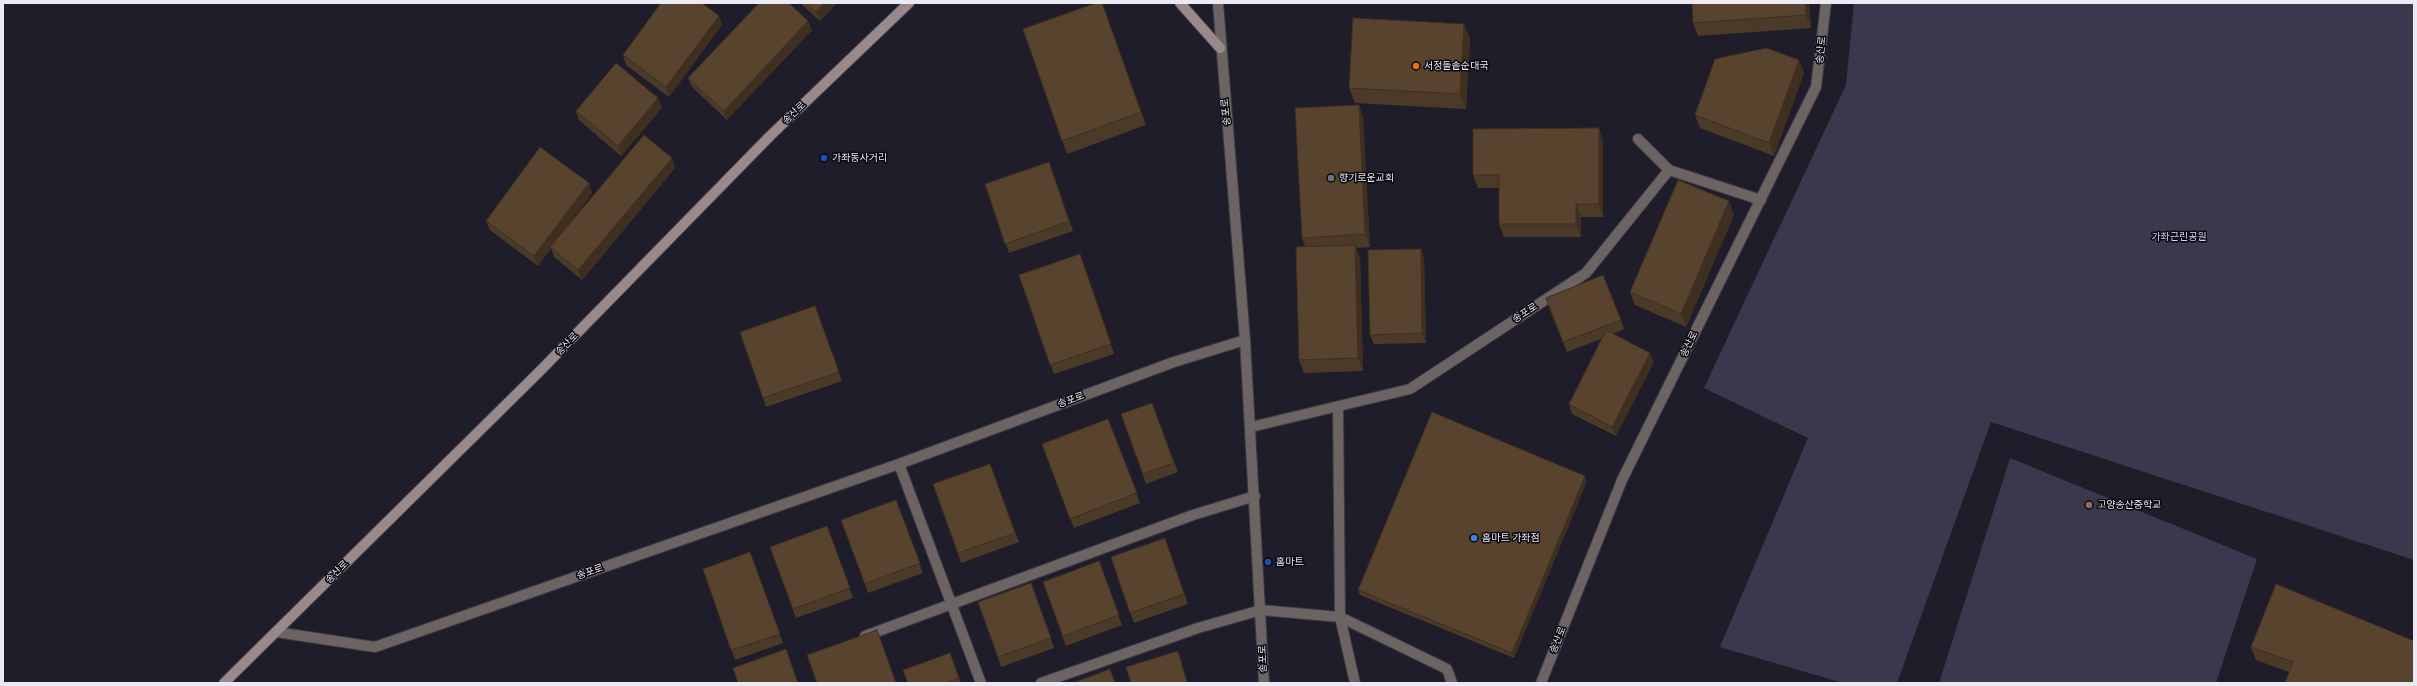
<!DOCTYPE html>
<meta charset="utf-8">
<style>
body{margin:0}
#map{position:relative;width:2417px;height:686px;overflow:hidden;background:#201d2b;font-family:Raleway,sans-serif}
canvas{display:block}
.frame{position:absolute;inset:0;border:4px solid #ebe9f3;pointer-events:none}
</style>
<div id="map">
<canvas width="2417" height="686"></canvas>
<div class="frame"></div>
</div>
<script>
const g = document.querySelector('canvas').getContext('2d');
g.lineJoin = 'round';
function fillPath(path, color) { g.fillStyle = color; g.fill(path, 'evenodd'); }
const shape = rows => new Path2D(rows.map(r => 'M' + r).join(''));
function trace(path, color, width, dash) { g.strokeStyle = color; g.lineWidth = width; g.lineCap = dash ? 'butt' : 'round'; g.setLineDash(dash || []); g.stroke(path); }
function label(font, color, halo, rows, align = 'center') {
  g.font = font + ' Raleway,"Noto Sans KR",sans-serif'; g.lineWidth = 3; g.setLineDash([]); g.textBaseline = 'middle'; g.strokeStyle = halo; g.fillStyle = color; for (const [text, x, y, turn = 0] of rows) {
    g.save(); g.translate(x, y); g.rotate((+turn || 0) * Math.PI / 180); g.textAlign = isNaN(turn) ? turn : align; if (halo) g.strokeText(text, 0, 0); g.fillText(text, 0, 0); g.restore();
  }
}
fillPath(shape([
 [1854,3,2414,3,2414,560,1991,422,1897,683,1843,683,1720,647,1808,438,1704,388,1846,85],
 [2010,458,2257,559,2216,683,1939,683]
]), '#3d374e');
const minor = shape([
 [1638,139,1669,170],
 [1338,406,1340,617,1355,683],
 [1251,427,1410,389,1586,273,1669,170,1761,200],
 [899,464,981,683],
 [276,632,375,647,899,464,1174,362,1245,340],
 [865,636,1193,515,1255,496],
 [1041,683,1198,628,1261,610,1340,617,1447,669,1452,683],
 [1541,683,1622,480,1816,87,1826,3]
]);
const tertiary = shape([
 [1218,3,1245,340,1264,683]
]);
const secondary = shape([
 [1180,3,1220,48],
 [224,683,539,372,770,136,909,3]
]);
trace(minor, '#3c3a47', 12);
trace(tertiary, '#3c3a47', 12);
trace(secondary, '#3c3a47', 12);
trace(minor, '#6c6363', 10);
trace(tertiary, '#6c6363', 10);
trace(secondary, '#99898a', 10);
fillPath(shape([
 [800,3,837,3,820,21],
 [1102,3,1146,125,1067,154,1023,29],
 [1809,3,1811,28,1698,36,1693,23],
 [719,16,722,25,669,97,626,65,623,55],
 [808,21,812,30,727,120,692,87,688,78],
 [1464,24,1470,39,1466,109,1355,103,1349,88],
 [1804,73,1774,156,1700,128,1695,115],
 [1359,105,1363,118,1370,247,1356,248,1360,258,1363,371,1304,373,1299,360,1305,246,1302,238],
 [662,108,621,156,579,120,576,111],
 [1603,141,1603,217,1581,217,1581,237,1504,237,1499,224,1499,188,1478,188,1473,175],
 [672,158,675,168,582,280,554,257,551,248,538,266,490,230,486,221,589,183,592,193,561,235],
 [1049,162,1073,231,1009,253,985,184],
 [1734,215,1686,327,1635,305,1630,292],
 [1080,254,1114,354,1054,374,1019,275],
 [1424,259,1426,343,1374,344,1370,335],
 [815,306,842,381,766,407,740,332],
 [1549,308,1621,320,1624,329,1613,334,1654,362,1616,436,1572,414,1569,404,1603,338,1567,352],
 [1152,403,1178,472,1146,484,1121,414],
 [1108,419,1140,503,1074,528,1042,444],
 [990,464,1019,542,961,563,933,484],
 [1587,481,1514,658,1360,595,1358,590],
 [896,500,923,573,868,593,841,520],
 [827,526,853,598,796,618,770,547],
 [1165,538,1188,604,1134,623,1111,557],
 [750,552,783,643,735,660,703,569],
 [1099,561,1122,625,1066,646,1043,582],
 [1031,583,1054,648,1001,667,978,602],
 [2414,641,2289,672,2256,660,2251,647],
 [950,653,961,683,908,683]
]), '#4c3a28');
fillPath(shape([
 [824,3,837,3,820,21,816,12],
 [1805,3,1809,3,1811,28,1806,15],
 [719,16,722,25,669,97,666,87],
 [808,21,812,30,727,120,724,111],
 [1464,24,1470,39,1466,109,1460,94],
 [1799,60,1804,73,1774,156,1769,143],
 [658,98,662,108,621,156,618,146],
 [1359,105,1363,118,1370,247,1365,234],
 [1599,128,1603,141,1603,217,1599,204],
 [672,158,675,168,582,280,578,270],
 [589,183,592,193,538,266,534,256],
 [1729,201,1734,215,1686,327,1681,314],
 [1576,204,1581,217,1581,237,1576,224],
 [1355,245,1360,258,1363,371,1358,358],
 [1421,249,1424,259,1426,343,1422,333],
 [1650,353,1654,362,1616,436,1612,427],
 [1585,476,1587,481,1514,658,1512,653],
 [1178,651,1181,661,1188,683,1187,683]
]), '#3e2f20');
const building = shape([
 [661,3,702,3,719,16,666,87,623,55,661,3],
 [759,3,789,3,808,21,724,111,688,78,759,3],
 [807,3,824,3,816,12,807,3],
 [1096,3,1102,3,1141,112,1062,141,1023,29,1096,3],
 [1692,3,1805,3,1806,15,1693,23,1692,3],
 [1353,18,1464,24,1460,94,1349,88,1353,18],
 [1766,48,1799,60,1769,143,1695,115,1715,59,1766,48],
 [616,63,658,98,618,146,576,111,616,63],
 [1359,105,1365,234,1302,238,1295,108,1359,105],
 [1599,128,1599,204,1576,204,1576,224,1499,224,1499,175,1473,175,1473,129,1599,128],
 [644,135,672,158,578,270,550,247,644,135],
 [540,147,589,183,534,256,486,221,540,147],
 [1049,162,1069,221,1005,244,985,184,1049,162],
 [1678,180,1729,201,1681,314,1630,292,1678,180],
 [1355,245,1358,358,1299,360,1296,247,1355,245],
 [1421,249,1422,333,1370,335,1368,250,1421,249],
 [1080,254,1111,344,1050,365,1019,275,1080,254],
 [1603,275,1621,320,1563,342,1546,298,1603,275],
 [815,306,839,372,763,398,740,332,815,306],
 [1606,330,1650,353,1612,427,1569,404,1606,330],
 [1152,403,1174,463,1143,474,1121,414,1152,403],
 [1432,412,1585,476,1512,653,1358,590,1432,412],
 [1108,419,1137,493,1070,519,1042,444,1108,419],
 [990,464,1015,533,958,553,933,484,990,464],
 [896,500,920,563,865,584,841,520,896,500],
 [827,526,850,588,793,609,770,547,827,526],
 [1165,538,1184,594,1130,613,1111,557,1165,538],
 [750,552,780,634,731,650,703,569,750,552],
 [1099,561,1119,615,1063,636,1043,582,1099,561],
 [1031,583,1051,638,998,657,978,602,1031,583],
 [2276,584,2414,641,2414,683,2285,683,2293,662,2251,647,2276,584],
 [877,630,896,683,817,683,807,655,877,630],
 [786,649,798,683,738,683,733,668,786,649],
 [1178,651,1187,683,1131,683,1126,667,1178,651],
 [950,653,959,678,945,683,908,683,903,670,950,653],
 [1110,669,1115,683,1073,683,1110,669]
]);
fillPath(building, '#58432e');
trace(building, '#3e2f20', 1);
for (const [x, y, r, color] of [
 [1416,66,4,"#e8710a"],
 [824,158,4,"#1a4fb4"],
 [1331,178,4,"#6b7280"],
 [2089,505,4,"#8d6e63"],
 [1474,538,4,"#3f7fe0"],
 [1268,562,4,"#1a4fb4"]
]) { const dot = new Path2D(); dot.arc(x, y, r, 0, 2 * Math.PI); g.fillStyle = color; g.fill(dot); trace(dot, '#0a080e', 1.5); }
label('10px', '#ebe9f3', '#0a080e', [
 ["송산로",1821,50,-84],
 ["송포로",1226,112,-95],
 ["송산로",794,113,-44],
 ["송포로",1525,313,-33],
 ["송산로",567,344,-46],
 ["송산로",1689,344,-64],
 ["송포로",1071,400,-20],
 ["송산로",337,572,-45],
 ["송포로",590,572,-19],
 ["송산로",1558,640,-68],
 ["송포로",1263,659,-92]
]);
label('10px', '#ebe9f3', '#0a080e', [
 ["서정돌솥순대국",1424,66],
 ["가좌동사거리",832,158],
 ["향기로운교회",1339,178],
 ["고양송산중학교",2097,505],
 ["홈마트 가좌점",1482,538],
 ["홈마트",1276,562]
], 'left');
label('10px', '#dad0fa', '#0a080e', [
 ["가좌근린공원",2179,237]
]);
</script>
